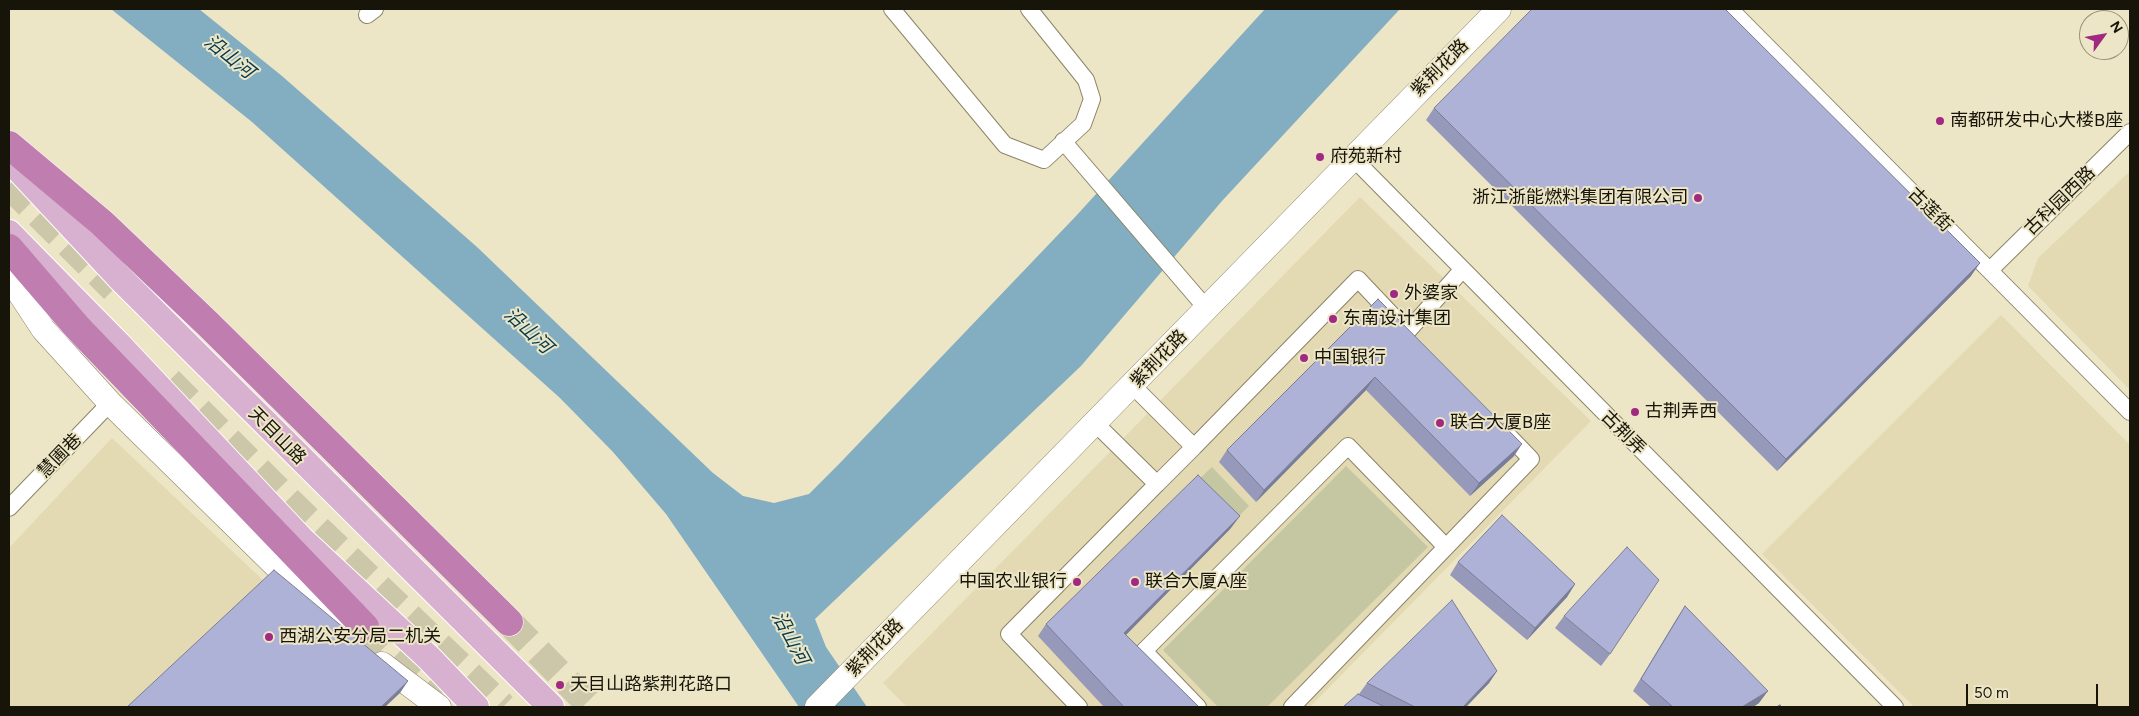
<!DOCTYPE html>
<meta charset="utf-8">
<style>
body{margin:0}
#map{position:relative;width:2139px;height:716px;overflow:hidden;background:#ede6c6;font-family:Figtree,sans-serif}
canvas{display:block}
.frame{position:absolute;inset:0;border:10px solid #171509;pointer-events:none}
.north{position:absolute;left:2079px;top:10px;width:50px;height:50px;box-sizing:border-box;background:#ede6c6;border:1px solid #97927a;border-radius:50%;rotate:58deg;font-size:14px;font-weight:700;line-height:20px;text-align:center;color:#171509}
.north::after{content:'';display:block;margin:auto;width:18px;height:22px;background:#a12981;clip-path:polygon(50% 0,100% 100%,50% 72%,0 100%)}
.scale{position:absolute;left:1966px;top:684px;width:132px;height:22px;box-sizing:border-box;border:2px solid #171509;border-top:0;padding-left:6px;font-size:15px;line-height:18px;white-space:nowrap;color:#171509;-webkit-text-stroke:4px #ede6c6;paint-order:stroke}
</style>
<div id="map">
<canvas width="2139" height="716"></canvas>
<div class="frame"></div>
<div class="north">N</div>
<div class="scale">50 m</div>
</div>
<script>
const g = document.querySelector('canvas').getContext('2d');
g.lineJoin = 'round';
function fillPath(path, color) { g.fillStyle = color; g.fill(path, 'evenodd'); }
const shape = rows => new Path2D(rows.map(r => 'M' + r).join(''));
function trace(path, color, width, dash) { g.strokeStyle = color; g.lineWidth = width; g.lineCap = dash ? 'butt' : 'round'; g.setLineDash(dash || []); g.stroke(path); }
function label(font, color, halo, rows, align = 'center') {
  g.font = font + ' Figtree,"Noto Sans SC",sans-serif'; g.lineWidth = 4; g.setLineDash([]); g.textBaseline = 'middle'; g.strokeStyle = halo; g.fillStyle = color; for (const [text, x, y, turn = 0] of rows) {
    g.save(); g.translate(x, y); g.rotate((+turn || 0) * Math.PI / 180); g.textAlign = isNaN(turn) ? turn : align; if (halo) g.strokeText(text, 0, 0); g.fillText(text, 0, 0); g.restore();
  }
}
fillPath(shape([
 [2130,171,2130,390,2028,286,2038,258],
 [1360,197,1591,421,1310,707,907,707,883,683],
 [2001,315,2130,445,2130,707,1914,707,1762,554],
 [112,438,265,582,130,707,9,707,9,548]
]), '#e3dab4');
fillPath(shape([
 [1346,466,1428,547,1267,707,1218,707,1163,650],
 [1212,467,1249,506,1232,523,1194,484]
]), '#c4c7a1');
fillPath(shape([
 [111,9,199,9,282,76,477,247,713,473,743,496,774,503,809,494,839,464,1076,216,1265,9,1400,9,1222,201,1081,366,815,619,826,647,867,707,799,707,666,514,613,452,560,398,252,122]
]), '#83adc1');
trace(shape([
 [9,185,114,289],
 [169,381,292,504,503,707],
 [509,622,592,707],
 [365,627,438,697]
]), '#cdc7aa', 28, [28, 14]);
const street = shape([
 [892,9,1005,145,1044,160,1083,124,1092,99,1086,80,1029,9],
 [1730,9,2130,412],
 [367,15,375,9],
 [1063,141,1207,309],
 [1353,158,1895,707],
 [1990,270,2130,132],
 [1408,331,1462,270],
 [1133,386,1194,447,1358,279,1392,315],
 [1157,484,1194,447],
 [9,508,110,403],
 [1079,707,1009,634,1157,484,1096,424],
 [1198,707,1144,651,1348,446,1446,547],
 [1292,707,1531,459,1505,432]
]);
const secondary = shape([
 [9,277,43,329,110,403,334,623],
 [382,664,439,707],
 [817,707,1499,9]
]);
const primary = shape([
 [9,159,119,277,551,707],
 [9,233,118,344,301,539,429,658,476,707]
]);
const highway = shape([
 [9,145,102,223,208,324,509,622],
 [9,248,77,327,365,627]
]);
trace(street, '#8b8467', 18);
trace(secondary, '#8b8467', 25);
trace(primary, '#fff', 28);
trace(highway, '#fff', 29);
trace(street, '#fff', 16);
trace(secondary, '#fff', 24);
trace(primary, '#d9b1d0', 26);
trace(highway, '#bf7db0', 28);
fillPath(shape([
 [1434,108,1971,276,1777,471,1426,120],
 [1378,299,1514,456,1470,496,1366,390,1256,502,1219,462,1227,450],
 [1231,528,1126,635,1199,707,1104,707,1038,636,1046,624],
 [1458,562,1575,584,1567,597,1527,640,1450,575],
 [1685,606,1759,703,1753,707,1651,707,1633,691,1677,618],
 [1564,616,1610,654,1601,666,1555,628],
 [1497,671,1489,683,1466,707,1343,707,1359,694,1367,683]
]), '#9699b9');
fillPath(shape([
 [1980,263,1971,276,1777,471,1786,459],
 [1375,377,1366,390,1256,502,1264,490],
 [1522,444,1514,456,1470,496,1479,483],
 [1240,516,1231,528,1115,646,1124,633],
 [1575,584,1567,597,1527,640,1535,628],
 [1497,671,1489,683,1466,707,1463,707],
 [408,681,400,693,385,707,381,707],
 [1768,691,1759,703,1753,707,1742,707]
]), '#7a7d96');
const building = shape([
 [1532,9,1725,9,1980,263,1786,459,1434,108,1532,9],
 [1378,299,1522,444,1479,483,1375,377,1264,490,1227,450,1378,299],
 [1198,475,1240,516,1124,633,1199,707,1124,707,1046,624,1198,475],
 [1502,515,1575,584,1535,628,1458,562,1502,515],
 [1627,547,1659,580,1610,654,1564,616,1627,547],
 [274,570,408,681,381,707,127,707,274,570],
 [1452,600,1497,671,1463,707,1415,707,1367,683,1452,600],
 [1685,606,1768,691,1742,707,1673,707,1641,679,1685,606],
 [1358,694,1385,707,1343,707,1358,694],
 [1780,705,1782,707,1776,707,1780,705]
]);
fillPath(building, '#afb2d7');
trace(building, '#7a7d96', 1);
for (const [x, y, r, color] of [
 [1940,121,5,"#a12981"],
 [1320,157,5,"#a12981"],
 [1698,198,5,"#a12981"],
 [1394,294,5,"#a12981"],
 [1333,319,5,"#a12981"],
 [1304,358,5,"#a12981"],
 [1635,412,5,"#a12981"],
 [1440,423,5,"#a12981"],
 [1077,582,5,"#a12981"],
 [1135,582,5,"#a12981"],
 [269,637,5,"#a12981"],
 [560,685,5,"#a12981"]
]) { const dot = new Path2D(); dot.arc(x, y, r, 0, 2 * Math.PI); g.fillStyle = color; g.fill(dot); trace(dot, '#ede6c6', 2); }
label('18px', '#171509', '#ede6c6', [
 ["紫荆花路",1440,68,-45],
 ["古科园西路",2060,201,-44],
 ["古莲街",1930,210,45],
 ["紫荆花路",1159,359,-46],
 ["古荆弄",1623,433,45],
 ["天目山路",277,436,45],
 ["慧圃巷",60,456,-46],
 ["紫荆花路",875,648,-46]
]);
label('18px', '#171509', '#ede6c6', [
 ["南都研发中心大楼B座",1950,121],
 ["府苑新村",1330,157],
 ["浙江浙能燃料集团有限公司",1688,198,"right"],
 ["外婆家",1404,294],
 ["东南设计集团",1343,319],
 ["中国银行",1314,358],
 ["古荆弄西",1645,412],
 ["联合大厦B座",1450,423],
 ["中国农业银行",1067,582,"right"],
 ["联合大厦A座",1145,582],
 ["西湖公安分局二机关",279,637],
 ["天目山路紫荆花路口",570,685]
], 'left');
label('italic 19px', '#003b50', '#ede6c6', [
 ["沿山河",229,57,39],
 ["沿山河",528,331,43],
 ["沿山河",790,638,62]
]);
</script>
